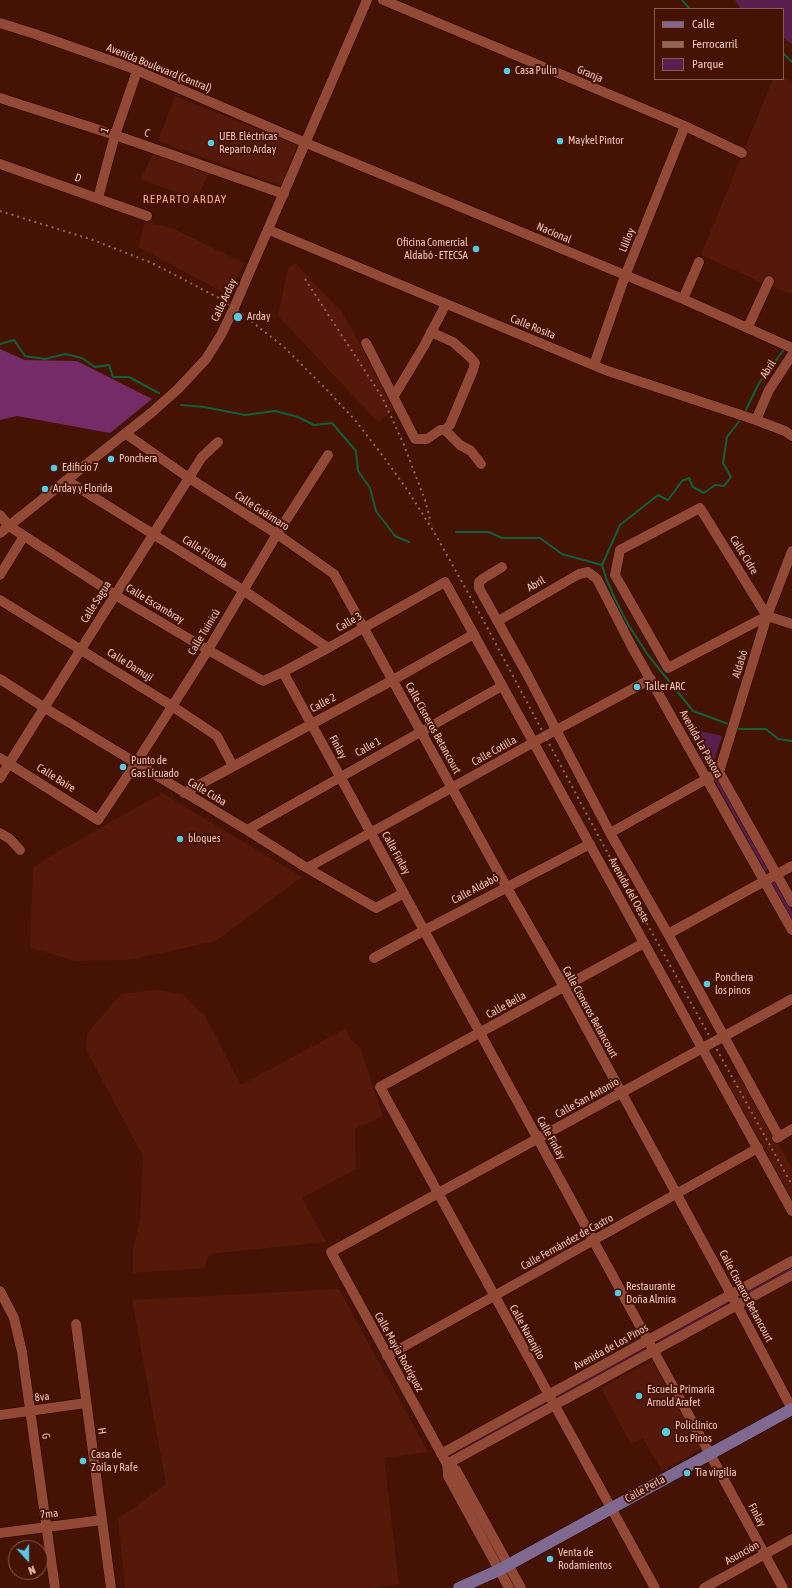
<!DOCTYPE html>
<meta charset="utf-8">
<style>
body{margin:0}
#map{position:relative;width:792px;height:1588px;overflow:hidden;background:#461204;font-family:"Asap Condensed",sans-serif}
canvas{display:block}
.legend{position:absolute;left:654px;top:8px;width:130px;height:72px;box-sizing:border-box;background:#461204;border:1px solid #8b5a4d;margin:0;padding:5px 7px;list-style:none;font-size:12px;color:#f2c7bb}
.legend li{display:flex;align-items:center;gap:8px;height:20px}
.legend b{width:20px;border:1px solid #8b5a4d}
.north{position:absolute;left:8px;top:1540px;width:40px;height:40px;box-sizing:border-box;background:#461204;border:1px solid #8b5a4d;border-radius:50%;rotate:159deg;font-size:11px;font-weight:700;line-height:16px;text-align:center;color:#f2c7bb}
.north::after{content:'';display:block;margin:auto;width:14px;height:18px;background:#58c9e3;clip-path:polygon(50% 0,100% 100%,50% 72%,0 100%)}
</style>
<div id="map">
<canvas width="792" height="1588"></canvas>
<ul class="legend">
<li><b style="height:5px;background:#7f6991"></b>Calle</li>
<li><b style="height:5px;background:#956558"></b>Ferrocarril</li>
<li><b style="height:11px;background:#5a1e4f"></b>Parque</li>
</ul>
<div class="north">N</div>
</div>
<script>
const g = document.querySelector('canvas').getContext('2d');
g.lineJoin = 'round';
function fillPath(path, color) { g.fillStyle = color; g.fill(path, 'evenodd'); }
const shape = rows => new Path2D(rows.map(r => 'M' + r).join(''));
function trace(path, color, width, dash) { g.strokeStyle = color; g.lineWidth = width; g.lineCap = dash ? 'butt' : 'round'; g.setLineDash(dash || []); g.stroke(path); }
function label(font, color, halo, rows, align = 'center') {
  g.font = font + ' "Asap Condensed",sans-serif'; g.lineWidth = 4; g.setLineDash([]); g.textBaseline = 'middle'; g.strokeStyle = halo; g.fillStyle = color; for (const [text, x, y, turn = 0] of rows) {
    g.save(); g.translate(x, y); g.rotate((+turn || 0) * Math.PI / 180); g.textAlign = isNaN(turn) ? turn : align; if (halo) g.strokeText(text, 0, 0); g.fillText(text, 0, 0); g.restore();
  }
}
fillPath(shape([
 [783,78,792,81,792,294,756,280,701,255,773,79],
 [175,96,297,145,281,186,158,141],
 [153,153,209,173,196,200,141,179],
 [145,222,172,228,244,263,228,295,138,247],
 [295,263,342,312,378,376,394,410,378,422,278,316,288,268],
 [162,793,302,877,216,941,129,960,76,961,30,948,33,868,44,860],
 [155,990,182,994,205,1016,241,1085,346,1028,351,1040,360,1047,383,1116,355,1129,356,1169,302,1198,326,1242,209,1254,204,1268,133,1273,133,1248,140,1220,143,1156,86,1050,87,1034,121,994],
 [741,1076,792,1168,792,1201,727,1083],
 [339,1289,428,1452,384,1458,399,1584,372,1588,125,1588,118,1519,166,1484,132,1300],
 [653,1360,702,1448,662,1471,643,1438,631,1444,601,1388]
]), '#541909');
fillPath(shape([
 [735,0,792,0,792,44,783,38,783,9,741,9],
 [687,728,722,736,714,761,710,766,706,766],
 [718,778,769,869,765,871,715,781],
 [775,882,792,912,792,921,771,884],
 [792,1265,792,1270,743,1297,741,1293],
 [726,1302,728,1306,660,1343,658,1339],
 [644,1347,646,1351,559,1399,556,1395],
 [545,1402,547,1406,453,1458,451,1455]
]), '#5a1e4f');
fillPath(shape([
 [0,349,25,360,77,361,152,399,110,433,17,416,0,420]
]), '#732c65');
trace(shape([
 [682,0,690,9],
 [783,53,792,62],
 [0,344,14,340,25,356,45,359,65,354,82,358,95,367,109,365,113,377,129,377,159,393],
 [181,405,204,407,245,415,275,411,298,417,314,425,332,423,356,451,358,471,370,488,376,511,395,536,409,542],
 [744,414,759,383,785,348],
 [456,532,489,532,502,538,540,538,562,554,602,565],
 [731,725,693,711,648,655,629,626,615,599,606,578,602,565,620,525,658,495,668,500,682,481,689,478,693,487,704,493,715,485,724,486,731,477,723,463,727,437,741,419],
 [737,728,740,729,766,729,778,739,792,741]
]), '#106139', 2);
const minor = shape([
 [383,0,685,126,742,153],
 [0,23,35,34,129,67,306,143,683,299,792,348],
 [0,98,115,135,284,194],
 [0,164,147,216],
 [98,198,115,135,137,71],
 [269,230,605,370,756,420,785,431,792,436],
 [683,299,699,262],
 [748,327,769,281],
 [366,343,415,439,427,439,440,430,445,430,450,425,473,370,475,363,470,357,453,342,431,332],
 [594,365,625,276,685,126],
 [394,396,424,346,446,304],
 [756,420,769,390,792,355],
 [445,430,460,445,471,451,481,464],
 [126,434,189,478,277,534,334,574,506,886,564,987,731,1294,792,1409],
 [66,480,243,590,328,648],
 [0,515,9,526,115,595,208,650,263,681,283,672,328,648,445,582,792,1211],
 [0,533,151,413,178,389,206,359,221,335,234,308,367,0],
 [502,567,484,578,479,582,479,588,528,676,610,833,668,934,779,1137],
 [0,575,24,536],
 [0,600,172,706,217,736,233,766],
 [767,616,700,508,620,550,615,575,668,668,767,616,792,624],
 [498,621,579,574,588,572,597,579,632,647,792,930],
 [283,672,783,1588],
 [0,679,45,708,247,830,307,868,376,908,404,893],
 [0,758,98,820,136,763,208,650,277,534,328,455],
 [719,772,792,902],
 [0,778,202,457,218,442],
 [184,793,393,680,474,634],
 [247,830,502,686],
 [0,833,10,839,20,850],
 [610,833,719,772,767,616,792,551],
 [307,868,545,736,651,679],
 [668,934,792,866],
 [644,943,380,1087,655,1588],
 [374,958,425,930,590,844],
 [777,1138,792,1129],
 [0,1291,14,1318,22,1352,55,1588],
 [76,1324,111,1588],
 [387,1356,758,1148],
 [0,1415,86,1403],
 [441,1454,792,1261],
 [447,1464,792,1275],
 [447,1464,456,1470,521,1588],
 [0,1533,102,1520],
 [509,1588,448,1476,447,1464,331,1252,792,999],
 [704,1588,792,1539]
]);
const major = shape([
 [459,1588,499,1570,792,1409]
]);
trace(minor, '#240200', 11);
trace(major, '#240200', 13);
trace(minor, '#924935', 10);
trace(major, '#7f6991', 12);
trace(shape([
 [0,211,93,240,152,263,219,298,246,317,285,348,324,387,355,420,383,456,408,491,434,532,481,616,600,839,792,1185],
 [305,279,382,397,404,445,425,500,431,523]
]), '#956558', 2, [2, 4]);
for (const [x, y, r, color] of [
 [507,71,4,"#58c9e3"],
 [560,141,4,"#58c9e3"],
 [211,143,4,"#58c9e3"],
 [476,249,4,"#58c9e3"],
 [238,317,5,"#58c9e3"],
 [111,459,4,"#58c9e3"],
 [54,468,4,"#58c9e3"],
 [45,489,4,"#58c9e3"],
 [637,687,4,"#58c9e3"],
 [123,767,4,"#58c9e3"],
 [180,839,4,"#58c9e3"],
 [707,984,4,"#58c9e3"],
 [618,1293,4,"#58c9e3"],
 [639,1396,4,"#58c9e3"],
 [666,1432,5,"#58c9e3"],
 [83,1461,4,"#58c9e3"],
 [687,1473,4,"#58c9e3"],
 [550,1559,4,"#58c9e3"]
]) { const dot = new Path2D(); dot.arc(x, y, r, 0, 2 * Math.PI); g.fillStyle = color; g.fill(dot); trace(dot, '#461204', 1.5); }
label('11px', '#f2c7bb', '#461204', [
 ["Avenida Boulevard (Central)",159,68,22],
 ["Granja",590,74,23],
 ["1",105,130,-73],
 ["C",147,133,19],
 ["D",78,178,19],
 ["Nacional",554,233,23],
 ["Lililoy",627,240,-68],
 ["Calle Arday",224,300,-65],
 ["Calle Rosita",533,327,22],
 ["Abril",768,369,-57],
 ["Calle Guáimaro",262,511,33],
 ["Calle Florida",205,552,32],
 ["Calle Cidre",744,555,58],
 ["Abril",536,584,-30],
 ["Calle Sagua",96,602,-58],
 ["Calle Escambray",155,604,31],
 ["Calle 3",349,622,-30],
 ["Calle Tuinicú",204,632,-59],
 ["Aldabó",740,664,-73],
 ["Calle Damují",130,665,32],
 ["Calle 2",323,703,-28],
 ["Calle Cisneros Betancourt",433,728,61],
 ["Avenida La Pastora",701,744,61],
 ["Finlay",338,747,62],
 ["Calle 1",368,747,-30],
 ["Calle Cotilla",494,751,-29],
 ["Calle Baire",56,778,32],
 ["Calle Cuba",207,792,31],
 ["Calle Finlay",396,853,61],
 ["Calle Aldabó",475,889,-28],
 ["Avenida del Oeste",629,890,61],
 ["Calle Bella",506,1005,-29],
 ["Calle Cisneros Betancourt",590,1012,61],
 ["Calle San Antonio",587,1098,-29],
 ["Calle Finlay",551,1138,61],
 ["Calle Fernández de Castro",567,1242,-29],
 ["Calle Cisneros Betancourt",746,1296,62],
 ["Calle Naranjito",527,1332,61],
 ["Avenida de Los Pinos",611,1347,-29],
 ["Calle Mayía Rodríguez",399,1352,61],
 ["8va",42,1397,-7],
 ["H",102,1431,82],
 ["G",46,1436,81],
 ["Calle Perla",645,1489,-29],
 ["7ma",49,1514,-7],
 ["Finlay",757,1515,61],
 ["Asunción",742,1553,-29]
]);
label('11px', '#f2c7bb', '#461204', [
 ["Casa Pulin",515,71],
 ["UEB. Eléctricas",219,137],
 ["Reparto Arday",219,150],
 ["Maykel Pintor",568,141],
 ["Oficina Comercial",468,243,"right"],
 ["Aldabó - ETECSA",468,256,"right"],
 ["Arday",247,317],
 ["Ponchera",119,459],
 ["Edificio 7",62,468],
 ["Arday y Florida",53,489],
 ["Taller ARC",645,687],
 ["Punto de",131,761],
 ["Gas Licuado",131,774],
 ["bloques",188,839],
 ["Ponchera",715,978],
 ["los pinos",715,991],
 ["Restaurante",626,1287],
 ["Doña Almira",626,1300],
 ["Escuela Primaria",647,1390],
 ["Arnold Arafet",647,1403],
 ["Policlínico",675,1426],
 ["Los Pinos",675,1439],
 ["Casa de",91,1455],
 ["Zoila y Rafe",91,1468],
 ["Tia virgilia",695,1473],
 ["Venta de",558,1553],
 ["Rodamientos",558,1566]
], 'left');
g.letterSpacing = '1px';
label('12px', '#fdaa93', '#461204', [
 ["REPARTO ARDAY",185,199]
]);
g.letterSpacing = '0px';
</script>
